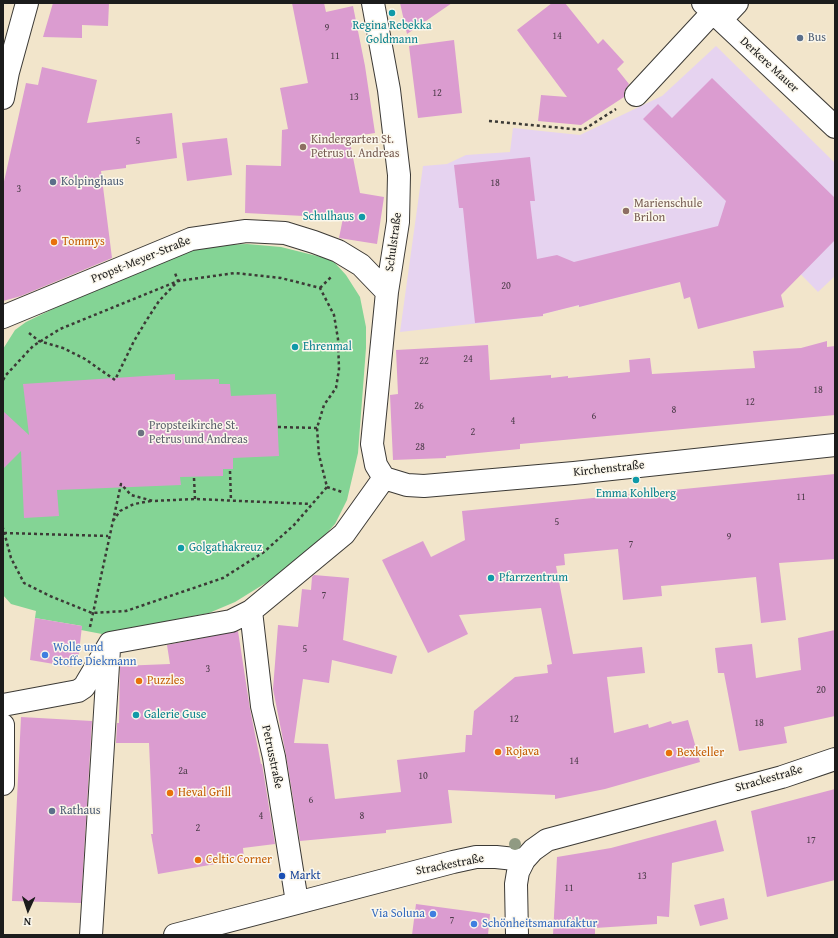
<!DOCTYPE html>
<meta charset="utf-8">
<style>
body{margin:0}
#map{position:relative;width:838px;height:938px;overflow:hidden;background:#f2e5cb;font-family:"Gentium Book Plus",serif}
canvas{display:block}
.frame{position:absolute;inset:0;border:4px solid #1c1c1c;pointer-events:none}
.north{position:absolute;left:8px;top:890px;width:40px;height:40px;-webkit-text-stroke:3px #fbf7ec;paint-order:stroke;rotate:183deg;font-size:11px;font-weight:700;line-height:16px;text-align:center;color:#1c1c1c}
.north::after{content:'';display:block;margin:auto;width:14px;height:18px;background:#1c1c1c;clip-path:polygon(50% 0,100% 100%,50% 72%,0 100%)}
</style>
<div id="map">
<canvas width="838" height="938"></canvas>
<div class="frame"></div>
<div class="north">N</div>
</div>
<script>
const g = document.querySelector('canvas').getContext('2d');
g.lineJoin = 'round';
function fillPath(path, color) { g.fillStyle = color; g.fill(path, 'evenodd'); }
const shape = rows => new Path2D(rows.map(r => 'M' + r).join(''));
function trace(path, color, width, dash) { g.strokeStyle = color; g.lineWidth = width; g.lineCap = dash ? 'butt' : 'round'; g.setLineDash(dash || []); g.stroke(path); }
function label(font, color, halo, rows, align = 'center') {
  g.font = font + ' "Gentium Book Plus",serif'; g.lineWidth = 3; g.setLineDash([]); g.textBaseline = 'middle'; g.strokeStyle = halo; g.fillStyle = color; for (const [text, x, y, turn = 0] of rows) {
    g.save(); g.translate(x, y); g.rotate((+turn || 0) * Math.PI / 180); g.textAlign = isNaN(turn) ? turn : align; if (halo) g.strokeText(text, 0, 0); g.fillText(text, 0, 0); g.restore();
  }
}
fillPath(shape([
 [716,46,835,163,835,276,818,292,783,256,579,307,578,305,543,314,543,316,400,332,423,166,447,164,466,155,510,152,513,128,580,135,662,96]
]), '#e6d3f0');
fillPath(shape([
 [247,244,281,247,329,259,335,263,346,275,360,297,366,327,366,348,358,453,347,500,335,524,322,538,277,576,235,602,209,613,102,634,81,630,82,626,35,618,36,611,11,604,3,595,3,349,15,330,26,322,94,289,191,251,223,245]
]), '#84d495');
fillPath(shape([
 [53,3,109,3,108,26,82,25,82,38,43,37],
 [292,3,324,3,326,12,353,6,365,66,375,133,349,137,360,193,384,197,377,244,339,238,343,218,245,213,246,165,281,166,282,130,288,129,280,88,308,83],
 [400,3,452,3,407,34],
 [552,3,565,3,598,44,603,39,624,62,617,69,629,84,624,92,624,97,581,125,538,121,541,95,567,97,517,30],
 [454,40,462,113,418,118,409,46],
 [42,67,97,80,87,123,172,113,177,158,126,165,126,168,101,171,112,258,21,296,3,301,3,186,26,83,38,85],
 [712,78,835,198,835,240,781,295,784,307,698,329,690,297,684,299,680,282,579,307,579,305,543,314,543,316,475,323,463,208,459,208,454,165,530,157,535,201,530,201,537,259,557,255,574,262,718,226,726,201,643,119,658,104,672,118],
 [227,138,232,175,187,181,182,143],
 [827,341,827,347,835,346,835,415,520,444,520,449,446,456,446,458,393,460,390,395,398,394,396,350,488,345,490,380,551,375,551,378,568,376,568,378,630,372,629,360,650,358,652,374,755,368,753,351,801,348],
 [175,374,175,380,219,379,219,384,230,384,231,396,276,394,279,456,233,458,233,469,223,469,223,476,180,477,181,485,57,490,59,516,24,518,21,451,3,469,3,411,29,435,23,384],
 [835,474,835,559,779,563,786,620,761,623,756,577,661,586,662,596,623,600,618,549,564,554,565,565,556,566,573,654,642,647,645,673,607,677,614,733,648,724,649,728,671,721,672,724,688,720,700,762,605,789,555,799,555,795,448,790,452,823,386,830,386,833,300,841,286,755,273,689,278,625,298,627,302,589,311,590,312,577,314,575,349,578,343,640,397,656,392,674,332,660,329,683,303,679,294,743,328,744,335,799,401,792,397,760,465,752,466,735,472,735,474,711,515,677,548,673,547,665,552,664,541,608,459,615,468,634,428,653,382,560,423,541,431,557,465,540,462,511],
 [35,618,82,626,78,661,73,660,72,667,30,660],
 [835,630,835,716,784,727,787,743,739,751,724,673,718,673,715,648,752,644,756,678,801,670,798,638],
 [238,631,250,709,261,764,262,764,275,844,243,848,244,859,158,874,151,834,153,834,149,743,116,743,117,723,119,723,120,666,170,664,167,645],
 [21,717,92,721,81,903,12,901],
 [835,789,835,880,767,897,751,811],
 [716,820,724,851,672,863,669,917,657,916,657,924,595,928,595,935,553,935,557,857,611,848],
 [724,898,728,919,700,926,694,905],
 [416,904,490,914,488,935,412,935]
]), '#db9cd0');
const minor = shape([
 [373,3,389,90,399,175,398,222,387,292,372,444,376,465,384,478,407,485,424,486,574,473,835,445],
 [703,3,835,127],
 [721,20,737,3],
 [636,95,713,12],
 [3,98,8,72,27,3],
 [3,317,191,239,246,231,285,233,314,242,338,251,361,265,387,292],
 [251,611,262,706,274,757,297,902],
 [3,705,78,691,84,687,110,643,231,621,251,611,344,534,384,478],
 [3,725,3,784],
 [91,935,109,649],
 [175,935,453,862,476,857,496,857,524,860],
 [517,935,516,884,518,872,524,860,533,850,547,840,782,777,835,759]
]);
trace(minor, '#3c3a36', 24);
trace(shape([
 [489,121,583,130,616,109],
 [320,288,331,277],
 [29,333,39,341,63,348,85,359,115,380,134,341,146,321,159,301,178,281,175,273],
 [3,380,6,375,33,346,60,329,178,281,235,273,281,278,320,288,334,315,338,339,339,369,336,388,324,405,317,428,319,455,327,487,294,525,264,552,223,578,126,611,92,613,50,596,24,583,11,558,3,528],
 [278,427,317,428],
 [230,471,231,501],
 [194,478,195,499],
 [327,487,342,492],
 [113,521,120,511,134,504,151,501],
 [4,533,108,536],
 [90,627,121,484,131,495,153,501,195,499,311,504]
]), '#3c3a36', 2.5, [3, 3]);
trace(minor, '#fff', 22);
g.fillStyle = '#909a82';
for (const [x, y] of [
 [515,844]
]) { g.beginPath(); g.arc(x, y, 6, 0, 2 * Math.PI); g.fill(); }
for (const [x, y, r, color] of [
 [392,13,4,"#0f9aa8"],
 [800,38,4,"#5c6f8a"],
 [303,147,4,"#8d6e63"],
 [53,182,4,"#5c6f8a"],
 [626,211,4,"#8d6e63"],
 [362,217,4,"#0f9aa8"],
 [54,242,4,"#e8710a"],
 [295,347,4,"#0f9aa8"],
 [141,433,4,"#6b7280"],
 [636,480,4,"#0f9aa8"],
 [181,548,4,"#0f9aa8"],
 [491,578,4,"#0f9aa8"],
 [45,655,4,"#3f7fe0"],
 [139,681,4,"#e8710a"],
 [136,715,4,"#0f9aa8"],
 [498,752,4,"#e8710a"],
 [669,753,4,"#e8710a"],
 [170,793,4,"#e8710a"],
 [52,811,4,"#5c6f8a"],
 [198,860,4,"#e8710a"],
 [282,876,4,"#1a4fb4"],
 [433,914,4,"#3f7fe0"],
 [474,924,4,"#3f7fe0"]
]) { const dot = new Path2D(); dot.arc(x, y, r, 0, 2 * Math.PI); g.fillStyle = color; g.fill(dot); trace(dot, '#fbf7ec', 1.5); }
label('10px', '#4c3c49', null, [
 ["9",327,28],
 ["14",557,36],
 ["11",335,56],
 ["12",437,93],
 ["13",354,97],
 ["5",138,141],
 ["18",495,183],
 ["3",19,189],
 ["20",506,286],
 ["24",468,359],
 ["22",424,361],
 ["18",818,390],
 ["12",750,402],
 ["26",419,406],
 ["8",674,410],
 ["6",594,416],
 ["4",513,421],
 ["2",473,432],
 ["28",420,447],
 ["11",801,497],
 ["5",557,522],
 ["9",729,537],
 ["7",631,544],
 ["7",324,595],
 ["5",305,649],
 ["3",208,669],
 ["20",821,690],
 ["12",514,719],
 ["18",759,723],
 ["14",574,761],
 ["2a",183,771],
 ["10",423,776],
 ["6",311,800],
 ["4",261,816],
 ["8",362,816],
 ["2",198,828],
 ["17",811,840],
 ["13",642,876],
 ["11",569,888],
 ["7",452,920]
]);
label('12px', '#0d838f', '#fbf7ec', [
 ["Regina Rebekka",392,26,"center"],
 ["Goldmann",392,40,"center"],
 ["Schulhaus",354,217,"right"],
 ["Ehrenmal",303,347],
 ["Emma Kohlberg",636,494,"center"],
 ["Golgathakreuz",189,548],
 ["Pfarrzentrum",499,578],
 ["Galerie Guse",144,715]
], 'left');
label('12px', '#4e5e75', '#fbf7ec', [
 ["Bus",808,38],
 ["Kolpinghaus",61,182],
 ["Rathaus",60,811]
], 'left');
label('12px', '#1c1c1c', '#fbf7ec', [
 ["Derkere Mauer",769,65,43],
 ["Schulstraße",394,242,-82],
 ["Propst-Meyer-Straße",141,260,-22],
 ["Kirchenstraße",609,469,-6],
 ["Petrusstraße",272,757,78],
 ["Strackestraße",769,779,-16],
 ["Strackestraße",450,865,-11]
]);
label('12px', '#785e54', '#fbf7ec', [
 ["Kindergarten St.",311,140],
 ["Petrus u. Andreas",311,154],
 ["Marienschule",634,204],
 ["Brilon",634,218]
], 'left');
label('12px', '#c56008', '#fbf7ec', [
 ["Tommys",62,242],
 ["Puzzles",147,681],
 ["Rojava",506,752],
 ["Bexkeller",677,753],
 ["Heval Grill",178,793],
 ["Celtic Corner",206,860]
], 'left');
label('12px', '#5b616d', '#fbf7ec', [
 ["Propsteikirche St.",149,426],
 ["Petrus und Andreas",149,440]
], 'left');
label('12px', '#366cbe', '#fbf7ec', [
 ["Wolle und",53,648],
 ["Stoffe Diekmann",53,662],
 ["Via Soluna",425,914,"right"],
 ["Schönheitsmanufaktur",482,924]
], 'left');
label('12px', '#164399', '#fbf7ec', [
 ["Markt",290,876]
], 'left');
</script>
